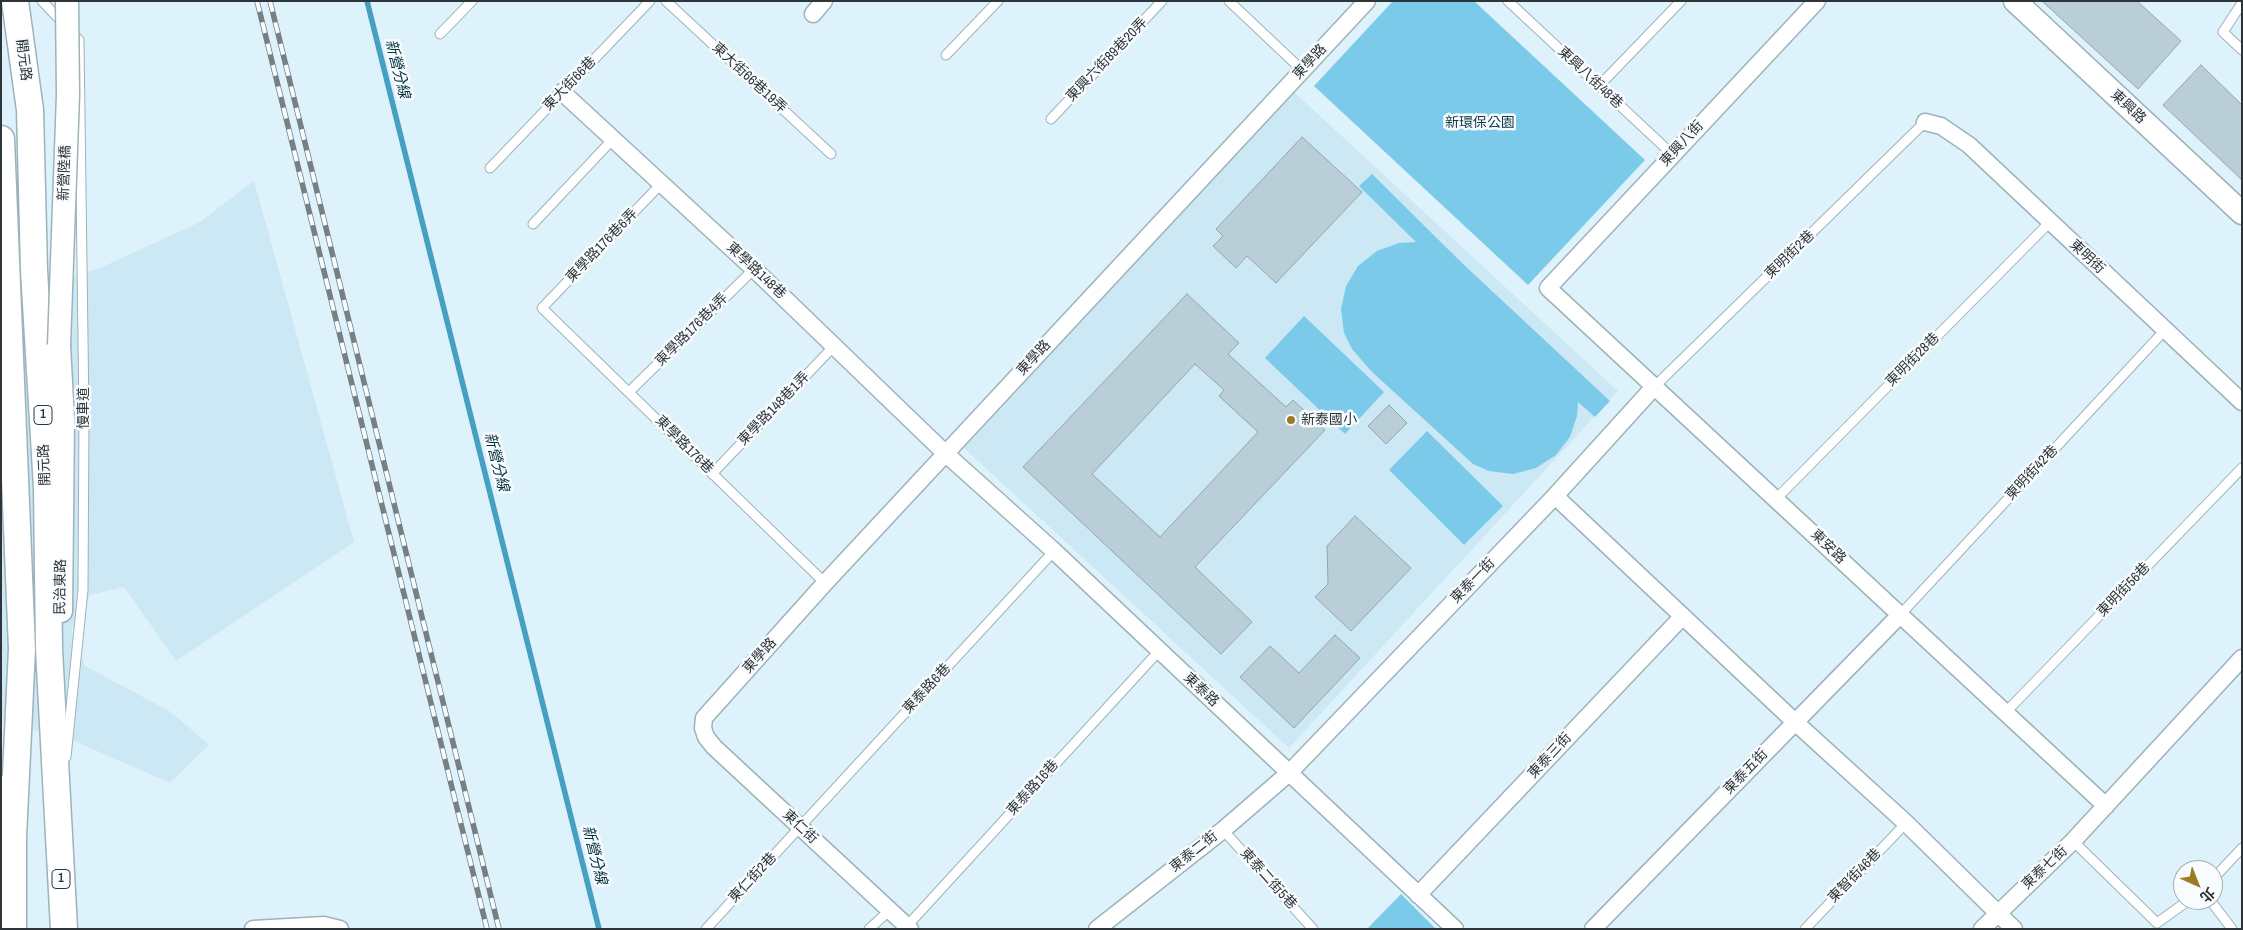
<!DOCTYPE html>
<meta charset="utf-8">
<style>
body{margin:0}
#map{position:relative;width:2243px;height:930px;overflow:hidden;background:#def2fb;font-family:"Archivo Narrow","Noto Sans TC",sans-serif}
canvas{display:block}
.frame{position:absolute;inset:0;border:2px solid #2e3539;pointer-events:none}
.north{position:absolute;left:2173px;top:860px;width:50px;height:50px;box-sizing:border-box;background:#f8fcfe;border:1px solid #a7acaf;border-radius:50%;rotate:136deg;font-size:14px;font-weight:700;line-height:20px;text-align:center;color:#2e3539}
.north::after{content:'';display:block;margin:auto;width:18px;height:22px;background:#9b7b25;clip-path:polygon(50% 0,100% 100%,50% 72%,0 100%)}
</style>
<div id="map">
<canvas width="2243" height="930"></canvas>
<div class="frame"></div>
<div class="north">北</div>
</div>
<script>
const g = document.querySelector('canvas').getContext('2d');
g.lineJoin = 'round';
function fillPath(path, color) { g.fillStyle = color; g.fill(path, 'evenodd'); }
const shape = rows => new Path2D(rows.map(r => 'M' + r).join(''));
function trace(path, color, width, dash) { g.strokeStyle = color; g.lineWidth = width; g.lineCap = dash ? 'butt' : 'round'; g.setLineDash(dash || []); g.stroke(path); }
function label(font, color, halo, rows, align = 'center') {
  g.font = font + ' "Archivo Narrow","Noto Sans TC",sans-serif'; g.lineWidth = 5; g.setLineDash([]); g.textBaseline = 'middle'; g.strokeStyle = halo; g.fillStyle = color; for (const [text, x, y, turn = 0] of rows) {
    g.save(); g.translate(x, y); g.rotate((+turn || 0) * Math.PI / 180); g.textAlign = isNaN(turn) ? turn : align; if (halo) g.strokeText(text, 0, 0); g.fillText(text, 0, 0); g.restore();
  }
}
fillPath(shape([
 [1294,92,1618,391,1289,748,964,448],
 [254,181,354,542,176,661,124,587,90,595,71,631,85,666,171,712,209,745,170,783,72,740,1,721,1,297,100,268,200,222]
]), '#cce8f5');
fillPath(shape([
 [1393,1,1474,1,1645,160,1528,285,1314,86],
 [1372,174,1463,264,1610,401,1595,417,1578,402,1577,416,1570,437,1556,455,1536,468,1513,474,1489,471,1473,464,1371,371,1352,349,1344,333,1341,309,1346,286,1358,266,1377,251,1399,243,1416,242,1359,186],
 [1304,316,1384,392,1345,434,1265,358],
 [1427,431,1503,506,1464,545,1389,470],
 [1401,894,1436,929,1367,929]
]), '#7ccaea');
trace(shape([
 [367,1,599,929]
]), '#47a0c2', 5.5);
const building = shape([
 [2042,1,2137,1,2181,41,2138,89,2042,1],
 [2201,65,2242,105,2242,180,2163,105,2201,65],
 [1302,137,1362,192,1276,283,1247,256,1236,268,1213,246,1223,236,1216,229,1302,137],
 [1187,294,1239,343,1228,354,1286,407,1293,400,1325,430,1195,567,1252,622,1221,654,1023,467,1187,294],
 [1195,364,1224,390,1219,396,1258,432,1160,537,1092,474,1195,364],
 [1389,405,1407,423,1386,444,1368,426,1389,405],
 [1355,516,1411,568,1351,631,1315,597,1328,584,1327,546,1355,516],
 [1335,635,1360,658,1294,728,1240,677,1270,646,1299,673,1335,635]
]);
fillPath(building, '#baced7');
trace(building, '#93a6af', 1);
const lane = shape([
 [42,1,79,40,84,414,83,590,66,757],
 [666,1,831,154],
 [1229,1,1302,70],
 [1508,1,1673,155],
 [2242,3,2223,32,2242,50],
 [440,34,472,1],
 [946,55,998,1],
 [1599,86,1681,1],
 [1051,119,1162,1],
 [490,168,650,1],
 [661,184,542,308,825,583],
 [533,224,613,139],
 [1654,387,1925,122],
 [629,392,754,269],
 [712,474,835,345],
 [1777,498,2050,222],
 [1899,616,2165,330],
 [2006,712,2242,468],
 [1,780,5,797],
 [1223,830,1313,929],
 [2073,841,2157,923,2189,900],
 [2213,879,2242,848],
 [2210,900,2232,929],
 [907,926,1159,651],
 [706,929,1054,551],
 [869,929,890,910],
 [1805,929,1906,823]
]);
const street = shape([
 [1817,1,1548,288,2106,806],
 [813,14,824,1],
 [562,92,754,269,946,454,1054,551,1455,929],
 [1925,122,1941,126,1969,145,2242,402],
 [1555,496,1795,722,1906,823,2014,929],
 [1418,895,1682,617],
 [253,929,324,925,340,929],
 [910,929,714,747,706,737,703,728,704,718,825,583,1367,1],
 [1097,929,1223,830,1289,773,1555,496,1654,387],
 [1593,929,1899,616],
 [1982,929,2073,841,2242,658]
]);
const secondary = shape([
 [2015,1,2242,213],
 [59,345,63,420,61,611]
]);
const primary = shape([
 [15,1,30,110,34,270,47,488,49,649,64,929],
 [1,139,22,649,13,837,13,929]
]);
trace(lane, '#9eb2ba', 11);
trace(street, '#9eb2ba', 19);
trace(secondary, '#9eb2ba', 25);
trace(primary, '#9eb2ba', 29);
trace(lane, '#fff', 9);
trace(street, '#fff', 16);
trace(secondary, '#fff', 22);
trace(primary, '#fff', 26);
const rail = shape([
 [257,1,487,929],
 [270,1,499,929]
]);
trace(rail, '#748086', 5.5);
trace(rail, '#f8fcfe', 4, [11]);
const secondaryBridge = shape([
 [59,345,68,95,67,1]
]);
trace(secondaryBridge, '#9eb2ba', 25, []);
trace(secondaryBridge, '#fff', 22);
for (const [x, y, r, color] of [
 [1291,420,5,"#9b7b25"]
]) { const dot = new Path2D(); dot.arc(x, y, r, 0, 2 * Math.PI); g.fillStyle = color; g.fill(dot); trace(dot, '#f8fcfe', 2); }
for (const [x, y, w] of [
 [43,415,18],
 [61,879,18]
]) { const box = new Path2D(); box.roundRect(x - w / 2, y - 9.5, w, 19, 4); g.fillStyle = '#f8fcfe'; g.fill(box); trace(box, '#2e3539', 1); }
label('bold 12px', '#2e3539', null, [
 ["1",43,415],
 ["1",61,879]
]);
label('14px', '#2e3539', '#f8fcfe', [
 ["開元路",23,60,83],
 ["東興六街89巷20弄",1107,60,-46],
 ["東學路",1310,62,-47],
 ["東大街66巷19弄",749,78,43],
 ["東興八街48巷",1590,78,43],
 ["東大街66巷",570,84,-46],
 ["東興路",2128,107,43],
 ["東興八街",1682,144,-47],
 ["新營陸橋",65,173,-88],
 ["東學路176巷6弄",602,246,-46],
 ["東明街2巷",1790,255,-44],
 ["東明街",2087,257,43],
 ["東學路148巷",756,271,43],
 ["東學路176巷4弄",692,330,-45],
 ["東學路",1034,358,-47],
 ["東明街28巷",1913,360,-45],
 ["慢車道",84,408,-90],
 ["東學路148巷1弄",774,409,-46],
 ["東學路176巷",684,445,45],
 ["開元路",45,465,-93],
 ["東明街42巷",2032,473,-47],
 ["東安路",1828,547,44],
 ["東泰一街",1473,581,-46],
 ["民治東路",61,587,-89],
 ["東明街56巷",2124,590,-46],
 ["東學路",760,656,-48],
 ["東泰路6巷",927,689,-47],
 ["東泰路",1201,690,43],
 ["東泰三街",1550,756,-47],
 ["東泰五街",1746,772,-46],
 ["東泰路16巷",1033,788,-48],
 ["東仁街",800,827,43],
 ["東泰二街",1194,852,-38],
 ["東泰七街",2045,868,-43],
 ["東智街46巷",1855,876,-46],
 ["東仁街2巷",753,878,-47],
 ["東泰二街5巷",1268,879,48]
]);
label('14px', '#113948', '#f8fcfe', [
 ["新環保公園",1480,123]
]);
label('14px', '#2e3539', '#f8fcfe', [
 ["新泰國小",1301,420]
], 'left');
label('italic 15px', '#06313f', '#f8fcfe', [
 ["新營分線",397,69,76],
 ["新營分線",496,462,76],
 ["新營分線",594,855,76]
]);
</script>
